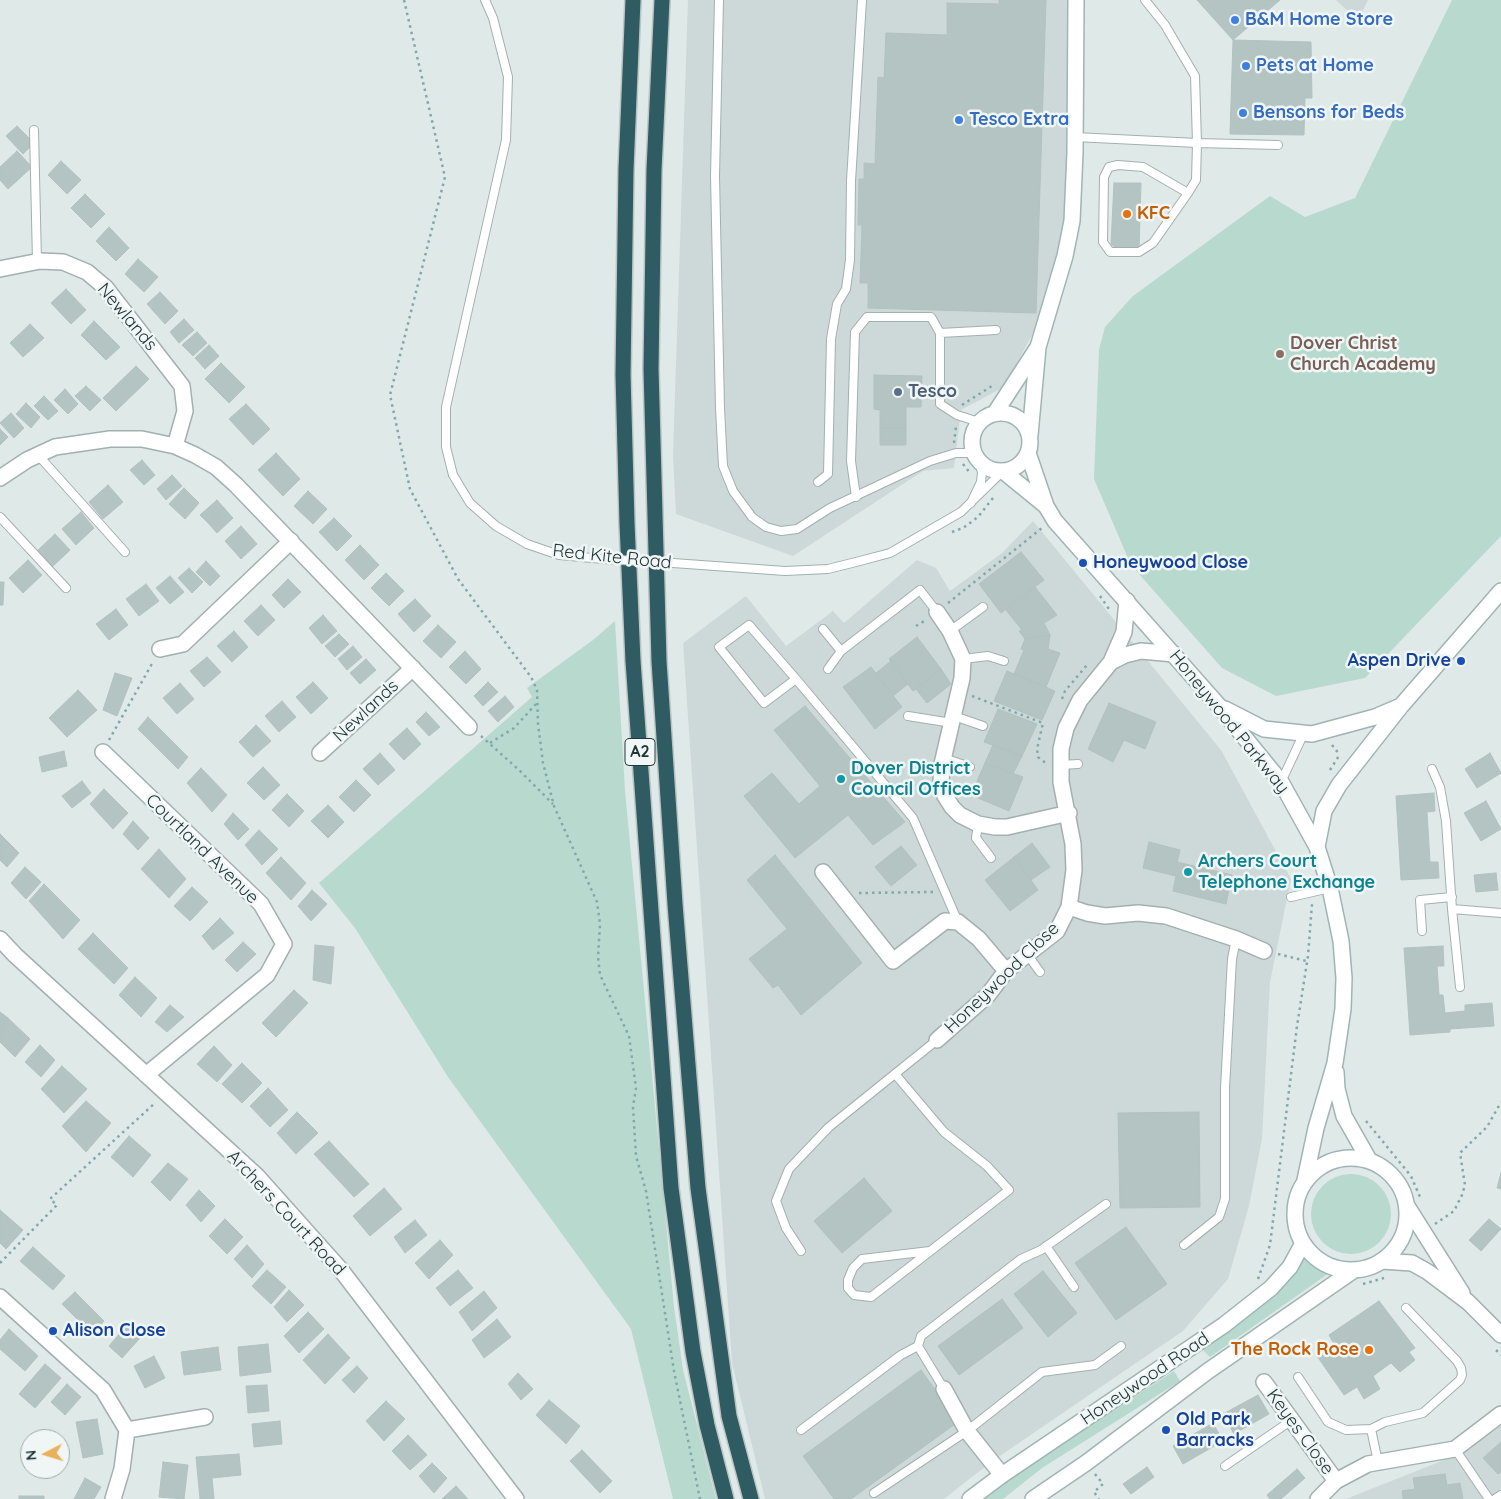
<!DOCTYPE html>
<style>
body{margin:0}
#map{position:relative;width:1501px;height:1499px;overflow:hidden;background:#dfe9e8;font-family:Quicksand,sans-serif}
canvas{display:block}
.north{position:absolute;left:20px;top:1429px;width:50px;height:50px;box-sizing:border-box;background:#eff6f5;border:1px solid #9da9a9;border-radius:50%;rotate:265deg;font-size:14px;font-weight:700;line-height:20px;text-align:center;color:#213638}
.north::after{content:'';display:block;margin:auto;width:18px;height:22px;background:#eab15c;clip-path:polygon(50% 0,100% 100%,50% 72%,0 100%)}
</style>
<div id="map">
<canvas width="1501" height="1499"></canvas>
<div class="north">N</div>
</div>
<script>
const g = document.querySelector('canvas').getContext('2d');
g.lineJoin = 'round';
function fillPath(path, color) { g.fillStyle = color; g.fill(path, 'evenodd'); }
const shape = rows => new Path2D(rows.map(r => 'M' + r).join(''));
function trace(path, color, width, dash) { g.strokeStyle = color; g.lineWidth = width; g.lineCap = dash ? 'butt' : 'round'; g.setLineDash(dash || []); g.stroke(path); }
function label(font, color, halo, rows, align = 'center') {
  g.font = font + ' Quicksand,sans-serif'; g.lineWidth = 5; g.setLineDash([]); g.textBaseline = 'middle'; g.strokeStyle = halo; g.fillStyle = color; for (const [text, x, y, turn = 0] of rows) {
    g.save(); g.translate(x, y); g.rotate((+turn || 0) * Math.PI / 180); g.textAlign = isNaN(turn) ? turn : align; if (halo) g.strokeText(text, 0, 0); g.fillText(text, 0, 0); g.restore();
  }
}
fillPath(shape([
 [688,0,1076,0,1075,153,1054,294,1004,387,961,410,954,468,923,471,793,556,676,514,673,454],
 [1336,0,1368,0,1358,21],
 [1033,521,1221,750,1291,879,1270,982,1262,1139,1249,1206,1228,1279,1183,1331,991,1462,944,1499,765,1499,732,1363,683,643,746,596,786,646,833,611,844,623,917,560,936,568,950,591,1002,553],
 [1501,1420,1501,1499,1346,1499,1469,1450]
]), '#cdd9d8');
fillPath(shape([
 [1452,0,1501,0,1501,536,1365,678,1276,696,1222,668,1131,565,1094,479,1099,350,1105,327,1133,296,1270,196,1305,217,1355,198],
 [615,621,625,791,674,1307,683,1370,716,1499,673,1499,631,1329,448,1077,355,928,319,883,532,697,527,688,593,640],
 '1311 1214a40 40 0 1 1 80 0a40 40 0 1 1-80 0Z',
 [1305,1252,1332,1271,1210,1357,1203,1350,1222,1334],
 [1174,1371,1180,1381,1042,1468,1003,1499,984,1499,1036,1461]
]), '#b8d9cd');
const building = shape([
 [999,0,1046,0,1036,313,868,308,868,283,860,283,862,225,858,225,859,179,864,179,864,163,875,164,878,77,884,78,886,33,947,35,947,3,999,4,999,0],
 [1197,0,1280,0,1233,40,1197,0],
 [1233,40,1311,42,1312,98,1305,98,1304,135,1230,134,1233,40],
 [17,126,34,143,23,154,6,136,17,126],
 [17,151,32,167,8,189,0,180,0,167,17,151],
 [61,161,81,180,67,194,48,175,61,161],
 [1114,183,1141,183,1139,250,1118,250,1111,244,1114,183],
 [85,194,105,214,91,228,71,208,85,194],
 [109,227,129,248,116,261,96,241,109,227],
 [138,259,158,277,144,292,125,274,138,259],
 [66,289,86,310,71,324,51,303,66,289],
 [160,292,178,311,165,324,147,304,160,292],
 [184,319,194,330,179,343,170,332,184,319],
 [94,321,120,347,106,360,81,335,94,321],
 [30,324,44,338,23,357,10,343,30,324],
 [197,332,207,343,193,356,182,345,197,332],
 [209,345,219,356,205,369,195,358,209,345],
 [221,363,245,387,229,403,205,379,221,363],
 [136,366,149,379,116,411,103,398,136,366],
 [874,375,922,376,921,407,906,407,906,428,880,428,880,410,874,409,874,375],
 [86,386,101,400,90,411,75,396,86,386],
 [65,389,78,404,68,414,54,400,65,389],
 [44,396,58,411,48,420,34,406,44,396],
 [26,403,40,417,31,428,16,414,26,403],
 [246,404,270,429,253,445,229,419,246,404],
 [11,413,24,428,14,438,0,423,11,413],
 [880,428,906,428,906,445,880,445,880,428],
 [0,429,8,437,0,445,0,429],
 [276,453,300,479,283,496,258,470,276,453],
 [142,460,155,475,144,485,130,470,142,460],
 [172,475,182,486,166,500,157,489,172,475],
 [108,485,123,502,103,519,89,502,108,485],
 [184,488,199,503,185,519,169,504,184,488],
 [308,491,327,509,313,524,294,506,308,491],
 [217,500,224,508,208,523,200,515,217,500],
 [224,508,233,518,217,533,208,523,224,508],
 [81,512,94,528,76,545,62,529,81,512],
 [334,518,352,536,337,551,319,532,334,518],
 [241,526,257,544,241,559,225,541,241,526],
 [55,534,70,550,51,568,36,552,55,534],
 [360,545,379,565,364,580,345,560,360,545],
 [1021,552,1044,580,1001,613,979,584,1021,552],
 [28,560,42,575,23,593,9,578,28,560],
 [206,561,220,576,210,586,196,572,206,561],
 [189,568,203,582,192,593,178,578,189,568],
 [386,573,404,591,389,606,371,588,386,573],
 [170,576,184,592,170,604,156,588,170,576],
 [288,579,301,592,284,608,272,595,288,579],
 [0,582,4,582,3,605,0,605,0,582],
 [146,584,159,601,139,616,126,599,146,584],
 [1035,587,1057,615,1044,623,1050,635,1025,639,1019,631,1022,630,1006,610,1035,587],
 [415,599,431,616,414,632,398,614,415,599],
 [261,605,275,620,258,636,244,621,261,605],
 [116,609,128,625,109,640,96,624,116,609],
 [323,615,337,631,322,644,309,628,323,615],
 [438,625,456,642,441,658,423,641,438,625],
 [234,631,248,647,232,662,217,646,234,631],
 [339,634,349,644,335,657,325,646,339,634],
 [1050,635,1048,649,1060,653,1046,687,1014,674,1024,650,1021,649,1025,639,1050,635],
 [917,637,941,669,913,691,889,659,917,637],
 [353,646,362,657,347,670,338,659,353,646],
 [465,651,481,669,466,684,449,667,465,651],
 [207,657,221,672,204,687,190,671,207,657],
 [366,659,376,670,360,684,350,673,366,659],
 [891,661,908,684,893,696,876,673,891,661],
 [871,667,902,707,875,729,843,687,871,667],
 [941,669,951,684,927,703,916,689,941,669],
 [1007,671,1055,691,1042,720,994,701,1007,671],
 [115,673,132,678,117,716,103,710,115,673],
 [313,682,328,698,311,714,296,697,313,682],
 [488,682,498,692,483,706,474,696,488,682],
 [180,683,194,699,177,714,163,698,180,683],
 [78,690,97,710,67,737,49,718,78,690],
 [505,696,514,707,498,722,488,711,505,696],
 [282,701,296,717,279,732,265,716,282,701],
 [1109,703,1156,722,1145,749,1124,740,1113,762,1088,749,1109,703],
 [805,706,905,822,873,845,848,815,795,858,744,796,772,773,799,804,820,786,774,730,805,706],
 [998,709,1037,724,1022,756,984,742,998,709],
 [426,712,440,727,429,736,416,722,426,712],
 [148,717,188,757,178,769,138,729,148,717],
 [256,725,271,741,253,757,239,742,256,725],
 [407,728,421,744,404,760,389,744,407,728],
 [993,745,1022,756,1013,774,985,763,993,745],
 [64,751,67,766,42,772,39,757,64,751],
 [380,753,395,770,378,785,363,769,380,753],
 [1490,753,1501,773,1477,788,1465,769,1490,753],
 [985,763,1023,777,1009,811,971,795,985,763],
 [263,767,280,785,264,800,247,783,263,767],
 [201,768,227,795,212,812,187,783,201,768],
 [356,780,371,795,354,812,339,797,356,780],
 [82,781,91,793,72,808,62,796,82,781],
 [104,789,128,813,113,829,90,804,104,789],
 [1434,793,1435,811,1427,812,1430,862,1438,862,1439,878,1401,880,1396,796,1434,793],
 [287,794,304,811,289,827,272,810,287,794],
 [1486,801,1501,829,1481,841,1464,813,1486,801],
 [328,805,344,822,328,838,311,821,328,805],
 [233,813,249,829,238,840,224,824,233,813],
 [133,821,149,838,138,850,123,834,133,821],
 [259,830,278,849,262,865,245,845,259,830],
 [0,834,19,853,7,867,0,860,0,834],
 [1149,842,1180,850,1177,862,1232,875,1226,904,1173,891,1176,876,1143,868,1149,842],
 [1032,843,1050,867,1031,880,1014,857,1032,843],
 [901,846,917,865,891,886,875,867,901,846],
 [159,849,186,879,169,898,141,869,159,849],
 [775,855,862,963,801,1015,778,985,773,988,749,959,787,929,747,880,775,855],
 [281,857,306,883,291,900,266,873,281,857],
 [1014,857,1038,890,1010,911,985,880,1014,857],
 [25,867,41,882,26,899,11,883,25,867],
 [1496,873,1498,890,1476,892,1474,875,1496,873],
 [44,884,80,920,63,939,29,901,44,884],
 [192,887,208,902,190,921,174,906,192,887],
 [312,890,327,904,311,921,298,906,312,890],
 [220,918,234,933,213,950,202,936,220,918],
 [93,933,128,968,114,984,78,949,93,933],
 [243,942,256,954,237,972,225,960,243,942],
 [315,945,334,947,331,984,313,980,315,945],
 [1443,946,1444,966,1437,966,1439,995,1443,995,1445,1013,1465,1011,1465,1005,1492,1003,1494,1026,1450,1029,1450,1032,1410,1035,1404,948,1443,946],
 [135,977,157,998,141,1017,119,995,135,977],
 [294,990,308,1003,276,1037,262,1023,294,990],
 [170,1005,184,1017,167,1032,155,1022,170,1005],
 [0,1012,8,1018,0,1029,0,1012],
 [8,1018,30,1039,15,1057,0,1042,0,1029,8,1018],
 [40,1045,55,1060,41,1077,25,1062,40,1045],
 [214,1046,232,1065,217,1082,197,1064,214,1046],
 [242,1063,262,1083,242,1103,222,1084,242,1063],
 [62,1066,87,1089,64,1113,41,1089,62,1066],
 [268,1088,288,1110,270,1127,250,1106,268,1088],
 [86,1101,111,1123,86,1152,62,1126,86,1101],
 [297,1112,318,1133,296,1154,277,1133,297,1112],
 [1199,1112,1200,1207,1120,1208,1118,1113,1199,1112],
 [129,1136,151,1155,133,1177,111,1157,129,1136],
 [329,1141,369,1184,354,1197,314,1154,329,1141],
 [168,1163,188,1179,170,1201,151,1182,168,1163],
 [1501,1173,1501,1189,1497,1188,1501,1173],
 [864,1178,892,1211,842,1253,814,1221,864,1178],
 [384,1188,402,1209,370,1236,353,1216,384,1188],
 [199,1190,215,1206,201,1222,186,1205,199,1190],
 [0,1210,23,1230,6,1249,0,1243,0,1210],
 [225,1219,243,1237,227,1254,209,1236,225,1219],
 [1489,1219,1501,1229,1481,1251,1469,1240,1489,1219],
 [415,1220,427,1235,405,1253,394,1237,415,1220],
 [1126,1227,1167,1284,1116,1320,1075,1263,1126,1227],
 [440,1240,453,1255,429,1279,415,1263,440,1240],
 [247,1245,264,1264,252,1278,234,1259,247,1245],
 [33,1247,65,1276,53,1290,20,1261,33,1247],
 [267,1270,286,1287,271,1304,252,1286,267,1270],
 [458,1270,473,1288,450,1306,436,1288,458,1270],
 [1043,1271,1077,1313,1048,1337,1014,1294,1043,1271],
 [289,1290,304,1305,287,1322,274,1307,289,1290],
 [484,1291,497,1308,472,1331,459,1312,484,1291],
 [75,1292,104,1321,92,1334,62,1304,75,1292],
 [1002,1299,1023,1328,959,1375,938,1346,1002,1299],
 [1379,1301,1415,1348,1409,1352,1415,1360,1400,1372,1391,1363,1373,1376,1380,1389,1364,1399,1357,1387,1344,1395,1317,1356,1334,1344,1329,1335,1379,1301],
 [308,1312,324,1329,299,1353,284,1336,308,1312],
 [497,1319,511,1337,484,1358,472,1340,497,1319],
 [126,1326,140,1338,122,1358,109,1346,126,1326],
 [9,1329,38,1356,25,1371,0,1349,0,1340,9,1329],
 [328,1334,350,1358,325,1384,303,1360,328,1334],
 [268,1344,271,1372,240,1376,238,1347,268,1344],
 [218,1347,221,1370,184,1375,181,1352,218,1347],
 [154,1356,165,1378,145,1388,134,1366,154,1356],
 [45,1364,61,1378,35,1408,19,1394,45,1364],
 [357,1366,368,1378,354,1393,342,1380,357,1366],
 [921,1370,958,1422,851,1499,834,1499,803,1456,921,1370],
 [518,1373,533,1389,521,1400,508,1384,518,1373],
 [67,1384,81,1397,65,1415,51,1402,67,1384],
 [267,1385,269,1411,248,1413,246,1386,267,1385],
 [1258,1395,1269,1414,1234,1434,1223,1414,1258,1395],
 [549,1400,580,1426,566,1444,536,1415,549,1400],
 [386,1401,405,1419,384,1441,366,1421,386,1401],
 [97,1419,103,1454,83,1458,76,1422,97,1419],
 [280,1421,282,1444,254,1447,252,1424,280,1421],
 [1213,1423,1223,1441,1183,1464,1173,1446,1213,1423],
 [408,1435,427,1455,410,1470,392,1451,408,1435],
 [1501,1442,1501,1472,1498,1474,1483,1458,1501,1442],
 [582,1450,612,1481,600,1493,570,1461,582,1450],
 [239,1454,241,1475,212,1478,214,1499,200,1499,196,1457,239,1454],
 [163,1462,188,1465,184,1499,159,1497,163,1462],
 [432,1463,447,1478,434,1493,419,1476,432,1463],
 [1147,1467,1154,1477,1131,1494,1123,1484,1147,1467],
 [1297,1469,1305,1478,1281,1499,1270,1499,1267,1495,1297,1469],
 [1445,1474,1447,1485,1460,1483,1463,1499,1403,1499,1402,1491,1415,1489,1413,1478,1445,1474],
 [85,1478,101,1487,94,1499,74,1499,85,1478],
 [456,1486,468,1499,442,1499,456,1486],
 [19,1496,44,1496,44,1499,19,1499,19,1496]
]);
fillPath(building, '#b4c4c2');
trace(building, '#b2c2c1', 1);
const lane = shape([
 [485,0,493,18,508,77,506,140,446,407,446,447,453,475,470,503,496,526,527,544,559,555,603,559],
 [719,0,715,176,720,408,723,466,733,491,752,517,766,527,781,531,797,529,830,508,930,461,956,453,969,453,979,462,982,472,981,482,971,503],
 [34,130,37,262],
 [1075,137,1197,143,1195,76,1165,25,1145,0],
 [1188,193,1143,167,1118,165,1109,167,1104,177,1103,242,1110,252,1139,252,1153,243,1188,193,1196,180,1197,143,1278,145],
 [940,333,996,330],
 [38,455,125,552],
 [818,482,828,474,831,339,837,304,846,289,850,260,851,181,862,0],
 [856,497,851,461,855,332,867,317,931,317,940,333,940,404,957,415,979,422],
 [0,517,66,588],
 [673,563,785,571,828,569,856,562,890,553,961,512,1003,471],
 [823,629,841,651],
 [950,631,983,607],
 [963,659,988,656,1004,661],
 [828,669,841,651,920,590,937,612],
 [796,679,764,703,719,647,749,625,796,679,913,818,958,922],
 [908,716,952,723],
 [954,716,983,726],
 [944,758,970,767],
 [1060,765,1078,764],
 [1432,769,1440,787,1446,821,1452,909,1501,913],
 [1281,782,1304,733],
 [978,824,976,838,991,858],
 [1291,897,1330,888],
 [1452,909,1460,987],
 [1422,931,1420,900,1452,897],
 [1027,954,1040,972],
 [895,1074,944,1132,987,1166,1009,1190,871,1297,854,1295,848,1288,848,1280,853,1268,862,1259,930,1251],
 [1184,1245,1219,1217,1225,1199,1225,1088,1232,959,1236,939],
 [1046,1246,1074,1287],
 [801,1251,786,1228,776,1201,789,1169,829,1127,937,1040],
 [1298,1377,1328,1422,1346,1430,1371,1429,1378,1462],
 [944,1389,918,1346,921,1336,1021,1259,1041,1250,1106,1204],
 [1371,1429,1385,1422,1423,1413,1460,1380,1462,1375,1461,1368,1457,1361,1406,1308],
 [801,1430,901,1355,918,1346],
 [1455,1449,1489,1499],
 [1225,1466,1292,1420],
 [874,1493,967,1431,1042,1372,1095,1365,1121,1346],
 [1495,1499,1501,1495]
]);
const street = shape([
 [0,269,40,261,63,262,87,272,106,288,182,386,185,411,175,446],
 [0,478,27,460,55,447,110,439,142,439,175,446,195,455,216,467,236,485,469,727],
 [937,612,950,631,963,659,962,678,942,764,941,782,945,796,952,807,960,815,978,824,995,827,1007,827,1069,813],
 [160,649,183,644,291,541],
 [1111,662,1125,655,1141,651,1174,654],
 [103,752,261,904,284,944,267,975,146,1075],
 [320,753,413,668],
 [823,872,893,961,945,921,958,922,979,939,1006,971],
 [1069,907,1087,913,1105,916,1138,913,1166,916,1236,939,1264,951],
 [0,939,15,955,257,1176,341,1270,516,1499],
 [937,1040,988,995,1006,971,1057,931,1069,907,1074,870,1073,844,1061,782,1061,749,1066,728,1080,700,1111,662,1124,632,1127,601],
 [1407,1206,1462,1293],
 [1382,1261,1412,1263,1428,1272,1468,1302,1501,1335],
 [0,1297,103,1390,127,1430,122,1469,113,1499],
 [1264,1382,1336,1481],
 [944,1389,967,1431,1002,1475],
 [127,1430,205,1417],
 [1318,1499,1336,1481,1368,1464,1455,1449,1501,1414]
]);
const secondary = shape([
 '972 442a29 29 0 1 1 58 0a29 29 0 1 1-58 0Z',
 [995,413,1038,347],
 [1030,435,1038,347,1065,256,1072,221,1075,153,1076,0],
 [1028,453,1046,506,1055,521,1219,706,1281,782,1317,847,1330,888,1341,941,1344,978,1343,1009,1335,1063,1316,1128,1305,1180],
 [1003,471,1046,506],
 [1225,709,1264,729,1312,734,1375,717,1401,706],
 [1317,847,1324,811,1339,785,1401,706,1501,591],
 [1336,1072,1337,1089,1344,1116,1369,1160],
 '1295 1214a56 56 0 1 1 112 0a56 56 0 1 1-112 0Z',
 [970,1499,1002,1475,1224,1325,1271,1288,1290,1267,1303,1243],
 [1033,1499,1086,1463,1208,1371,1354,1270]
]);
const highway = shape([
 [633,0,626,170,623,375,627,523,633,661,671,1188,693,1352,707,1425,726,1499],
 [662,0,654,170,651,369,659,661,675,904,698,1188,729,1416,751,1499]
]);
trace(lane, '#a2b0b0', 10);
trace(street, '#a2b0b0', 18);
trace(secondary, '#9fb4b4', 18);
trace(highway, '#bcc3c3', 18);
trace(shape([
 [404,0,445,177,390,395,410,489,458,579,531,677,537,690,538,724,543,763,554,806,597,902,600,924,598,957,600,975,629,1036,636,1088,633,1107,636,1156,646,1191,674,1371,700,1499],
 [962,405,995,384],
 [954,443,956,426],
 [963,464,970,473],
 [952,532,963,528,978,517,993,498],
 [1100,596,1111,612],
 [948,603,1042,528],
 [916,626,926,620],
 [972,696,1043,723,1037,749,1038,757,1047,764],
 [1062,699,1065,691,1087,665],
 [481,736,519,770,553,804],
 [109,740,153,662],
 [490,743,514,728,536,704],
 [1332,745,1339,754],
 [1330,770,1340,754],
 [859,893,933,892],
 [1278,954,1306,961],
 [1366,1121,1411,1176,1420,1197],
 [1435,1224,1454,1211,1462,1195,1465,1185,1460,1153,1487,1127,1501,1102],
 [0,1263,57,1205,50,1199,155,1103],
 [1258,1279,1270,1245,1297,1026,1308,956,1312,904],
 [1363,1284,1384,1278],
 [1496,1350,1501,1355],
 [1095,1474,1103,1484,1094,1492,1099,1499]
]), '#81a9ab', 2.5, [2.5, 4]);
trace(lane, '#fff', 8);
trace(street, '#fff', 15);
trace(secondary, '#fff', 15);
trace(highway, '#2f5b62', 15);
const laneBridge = shape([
 [603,559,673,563]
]);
trace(laneBridge, '#a2b0b0', 10, []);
trace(laneBridge, '#fff', 8);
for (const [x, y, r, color] of [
 [1235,20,5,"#3f7fe0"],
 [1246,66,5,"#3f7fe0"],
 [1243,113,5,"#3f7fe0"],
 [959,120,5,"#3f7fe0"],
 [1127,214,5,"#e8710a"],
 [1280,354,5,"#8d6e63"],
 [898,392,5,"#5c6f8a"],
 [1083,563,5,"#1a4fb4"],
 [1461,661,5,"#1a4fb4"],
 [841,779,5,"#0f9aa8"],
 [1188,872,5,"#0f9aa8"],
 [53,1331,5,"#1a4fb4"],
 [1369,1350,5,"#e8710a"],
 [1166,1430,5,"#1a4fb4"]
]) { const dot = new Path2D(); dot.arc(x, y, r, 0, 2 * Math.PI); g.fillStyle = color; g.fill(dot); trace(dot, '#eff6f5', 2); }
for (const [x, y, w] of [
 [640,752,30]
]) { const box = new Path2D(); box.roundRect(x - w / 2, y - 13.5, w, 27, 4); g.fillStyle = '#eff6f5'; g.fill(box); trace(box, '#213638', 1); }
label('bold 16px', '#213638', null, [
 ["A2",640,752]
]);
label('bold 18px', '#366cbe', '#eff6f5', [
 ["B&M Home Store",1245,20],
 ["Pets at Home",1256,66],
 ["Bensons for Beds",1253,113],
 ["Tesco Extra",969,120]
], 'left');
label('bold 18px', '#c56008', '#eff6f5', [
 ["KFC",1137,214],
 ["The Rock Rose",1359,1350,"right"]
], 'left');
label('18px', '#213638', '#eff6f5', [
 ["Newlands",127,317,50],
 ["Red Kite Road",612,557,6],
 ["Newlands",366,711,-43],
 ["Honeywood Parkway",1229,722,51],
 ["Courtland Avenue",202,849,44],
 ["Honeywood Close",1002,978,-44],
 ["Archers Court Road",286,1213,47],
 ["Honeywood Road",1145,1379,-34],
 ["Keyes Close",1300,1432,54]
]);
label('bold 18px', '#785e54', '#eff6f5', [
 ["Dover Christ",1290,344],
 ["Church Academy",1290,365]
], 'left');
label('bold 18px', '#4e5e75', '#eff6f5', [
 ["Tesco",908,392]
], 'left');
label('bold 18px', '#164399', '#eff6f5', [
 ["Honeywood Close",1093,563],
 ["Aspen Drive",1451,661,"right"],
 ["Alison Close",63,1331],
 ["Old Park",1176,1420],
 ["Barracks",1176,1441]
], 'left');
label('bold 18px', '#0d838f', '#eff6f5', [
 ["Dover District",851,769],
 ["Council Offices",851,790],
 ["Archers Court",1198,862],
 ["Telephone Exchange",1198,883]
], 'left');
</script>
